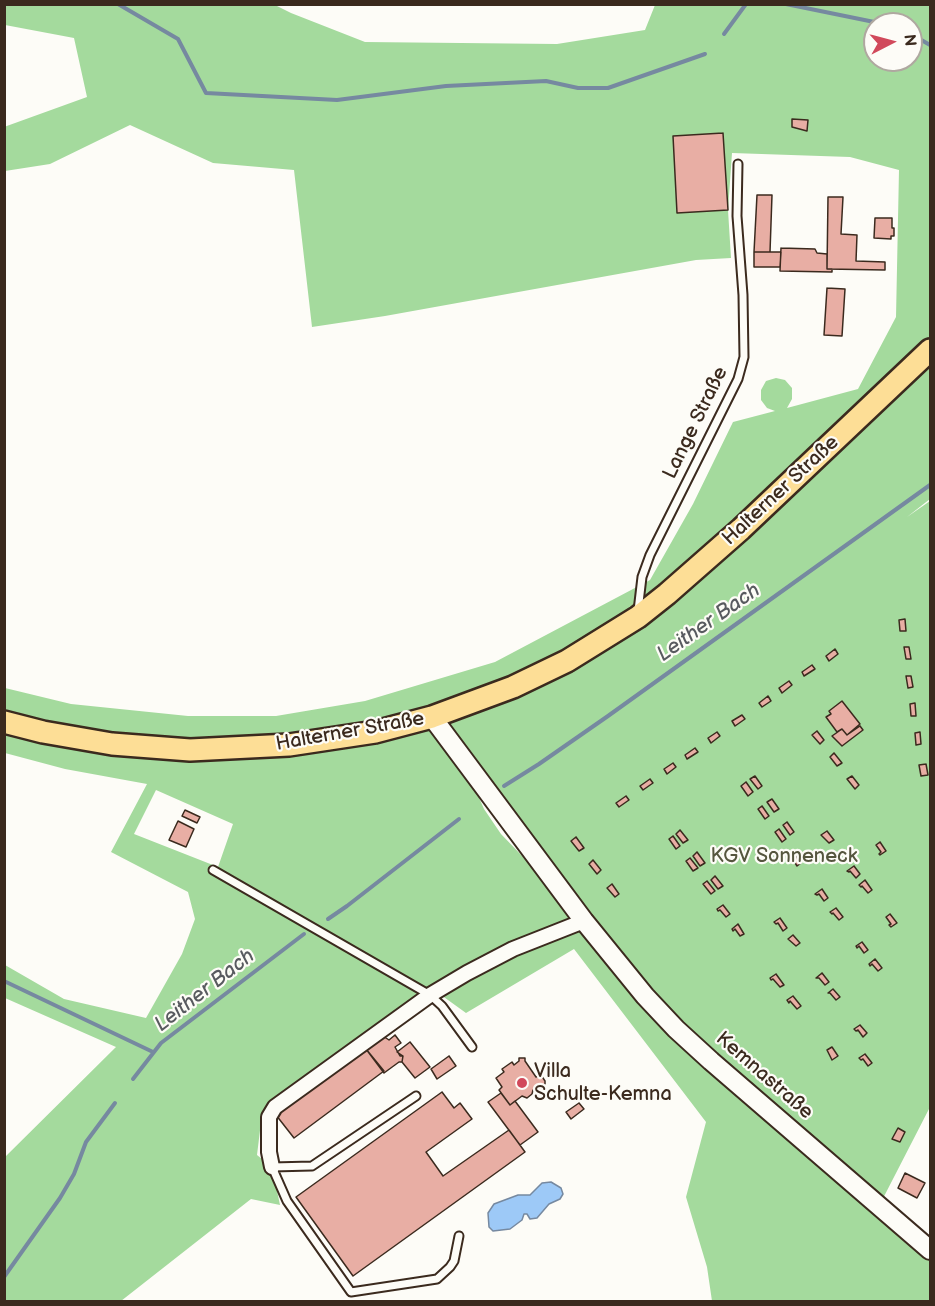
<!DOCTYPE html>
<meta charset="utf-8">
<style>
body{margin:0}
#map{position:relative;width:935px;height:1306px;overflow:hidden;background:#fdfcf7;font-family:"Balsamiq Sans",sans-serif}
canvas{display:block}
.frame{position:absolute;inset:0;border:6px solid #3b2a1e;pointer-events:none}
.north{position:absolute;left:863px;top:12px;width:60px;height:60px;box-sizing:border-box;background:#fdfcf7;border:2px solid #afa8a0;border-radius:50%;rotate:84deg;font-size:16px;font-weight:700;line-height:24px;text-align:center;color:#3b2a1e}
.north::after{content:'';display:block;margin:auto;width:21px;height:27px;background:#d1495b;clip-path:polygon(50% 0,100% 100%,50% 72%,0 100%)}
</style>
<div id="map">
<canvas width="935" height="1306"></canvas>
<div class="frame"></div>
<div class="north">N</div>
</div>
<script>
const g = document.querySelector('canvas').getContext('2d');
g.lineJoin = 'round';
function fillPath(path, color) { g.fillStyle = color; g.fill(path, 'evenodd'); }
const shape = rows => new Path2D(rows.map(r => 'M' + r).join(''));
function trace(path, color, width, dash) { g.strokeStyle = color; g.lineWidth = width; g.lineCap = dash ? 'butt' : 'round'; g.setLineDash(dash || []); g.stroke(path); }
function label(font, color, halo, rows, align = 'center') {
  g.font = font + ' "Balsamiq Sans",sans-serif'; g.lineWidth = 4.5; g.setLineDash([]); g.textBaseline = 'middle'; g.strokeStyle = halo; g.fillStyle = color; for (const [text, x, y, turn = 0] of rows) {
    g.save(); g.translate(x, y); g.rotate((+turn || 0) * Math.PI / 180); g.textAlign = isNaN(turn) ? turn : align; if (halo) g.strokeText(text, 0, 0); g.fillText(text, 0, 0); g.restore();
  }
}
fillPath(shape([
 [5,5,275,5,291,13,365,42,557,44,645,30,655,5,930,5,930,345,636,615,432,719,461,757,484,809,501,834,575,911,433,718,633,623,930,352,930,499,907,517,930,501,930,1107,876,1212,930,1259,930,1301,712,1301,707,1267,686,1197,706,1122,574,949,466,1013,430,987,262,1114,257,1155,272,1167,280,1205,251,1199,121,1301,5,1301,5,1157,116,1047,5,998,5,965,64,999,146,1018,182,954,195,919,188,892,111,852,147,784,65,769,5,753,5,688,71,704,188,716,276,716,365,701,495,662,650,580,693,504,733,422,775,411,767,408,761,400,761,390,766,381,776,378,785,380,792,388,792,399,787,408,858,389,896,317,899,170,850,157,732,153,728,210,731,258,696,260,385,316,312,327,294,170,213,163,130,125,50,164,5,171,4,127,87,97,74,38,5,25],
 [875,24,911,24,911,60,875,60],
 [156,790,233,824,218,867,134,834]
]), '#a4da9d');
const water = shape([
 [551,1182,561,1188,563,1194,560,1199,549,1204,537,1218,530,1219,527,1214,524,1214,522,1220,510,1229,493,1231,489,1227,488,1213,494,1204,518,1195,530,1195,542,1183,551,1182]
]);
fillPath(water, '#9dc9f7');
trace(water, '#7689a0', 1.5);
trace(shape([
 [118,4,178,39,206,93,337,100,446,86,546,81,578,88,608,88,705,54],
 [786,4,884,24],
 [724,34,746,4],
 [911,34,930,45],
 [504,786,539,764,608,716,930,485],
 [328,919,347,906,459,819],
 [4,981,153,1052],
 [133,1079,161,1043,304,934],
 [4,1277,60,1198,74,1174,86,1142,115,1103]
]), '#7689a0', 4);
const building = shape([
 [792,119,808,120,807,131,792,127,792,119],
 [723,133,728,210,677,213,673,136,723,133],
 [757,195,772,195,770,252,754,252,757,195],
 [828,197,843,197,841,234,857,235,856,261,885,262,885,270,827,269,828,197],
 [875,218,892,218,892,228,894,228,894,236,891,236,891,239,874,238,875,218],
 [781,248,815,249,817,253,827,254,827,269,832,269,832,272,780,271,781,248],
 [754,252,781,252,780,267,754,267,754,252],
 [827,288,845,289,842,336,824,335,827,288],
 [905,619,906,631,900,631,899,620,905,619],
 [904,647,909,647,911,659,906,659,904,647],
 [835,649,838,654,829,661,826,656,835,649],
 [812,665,815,669,804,676,802,672,812,665],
 [906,676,911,676,913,687,908,688,906,676],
 [789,681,792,685,782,693,779,688,789,681],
 [768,696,771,701,762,707,759,703,768,696],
 [842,701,860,724,847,735,842,729,837,732,826,717,831,714,829,711,842,701],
 [915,703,916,716,911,716,910,704,915,703],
 [742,715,745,719,735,726,732,721,742,715],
 [860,726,863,730,842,746,832,736,842,729,847,735,860,726],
 [817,731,824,740,820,744,812,735,817,731],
 [717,732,720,736,711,743,708,738,717,732],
 [920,732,921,744,916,745,915,733,920,732],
 [695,748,698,752,687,759,685,755,695,748],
 [834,753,842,763,837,766,830,757,834,753],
 [673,763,676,767,667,774,664,769,673,763],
 [926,764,928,775,921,776,919,765,926,764],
 [755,776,762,786,758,789,750,779,755,776],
 [852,776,859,785,855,789,847,779,852,776],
 [650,779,653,783,643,790,640,786,650,779],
 [746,782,753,792,748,796,741,786,746,782],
 [626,796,629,800,619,807,616,803,626,796],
 [772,799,779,809,774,812,767,802,772,799],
 [762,806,769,816,765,819,758,809,762,806],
 [185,810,200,817,197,823,182,816,185,810],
 [178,821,194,829,186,847,169,840,178,821],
 [787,822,794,832,790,835,783,825,787,822],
 [779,829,786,839,782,842,775,832,779,829],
 [680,830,688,840,683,843,676,834,680,830],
 [827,831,834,840,829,843,821,835,827,831],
 [673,836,680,846,676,849,669,839,673,836],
 [576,837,584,848,579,851,571,841,576,837],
 [880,842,886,851,880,855,879,854,881,852,876,845,880,842],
 [697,852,705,863,700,866,693,856,697,852],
 [794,854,801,863,797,866,792,858,789,860,788,858,794,854],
 [690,858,698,868,693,871,686,861,690,858],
 [593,860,601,870,597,874,589,864,593,860],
 [854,866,860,874,856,878,850,871,849,872,847,871,854,866],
 [715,876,723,886,718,889,711,880,715,876],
 [865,880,872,890,868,893,862,886,861,887,859,885,865,880],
 [707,881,715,891,711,894,703,884,707,881],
 [612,884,619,894,615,897,607,888,612,884],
 [822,889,828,898,824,901,819,894,817,895,815,894,822,889],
 [723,905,730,914,726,917,720,910,718,911,717,909,723,905],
 [836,908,843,917,839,920,833,913,832,914,830,912,836,908],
 [890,914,897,923,891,927,889,925,891,924,886,917,890,914],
 [780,918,787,928,783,931,778,923,776,924,774,922,780,918],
 [738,924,744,934,740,936,735,929,733,931,732,929,738,924],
 [793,935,800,943,796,946,788,939,793,935],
 [862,942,868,950,864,953,859,946,857,948,856,946,862,942],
 [875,959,882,968,878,971,872,964,870,966,869,964,875,959],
 [822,973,829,982,825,985,819,978,816,978,822,973],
 [776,974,784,985,780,987,773,979,771,980,770,978,776,974],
 [833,989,840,997,836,1000,830,993,828,993,833,989],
 [793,996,801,1006,797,1009,790,1001,789,1003,787,1000,793,996],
 [860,1025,867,1033,863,1037,858,1030,856,1031,854,1029,860,1025],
 [395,1035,401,1043,395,1047,400,1056,403,1056,402,1062,399,1062,384,1073,366,1049,383,1036,389,1040,395,1035],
 [410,1042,430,1067,415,1078,402,1062,403,1056,397,1052,410,1042],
 [832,1047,838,1056,832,1060,827,1050,832,1047],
 [366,1049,384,1071,294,1138,276,1115,366,1049],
 [865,1054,872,1063,868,1066,863,1059,861,1060,859,1058,865,1054],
 [449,1056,456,1066,437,1079,431,1069,449,1056],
 [519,1058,525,1058,525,1061,536,1077,541,1075,545,1081,545,1084,535,1091,533,1090,532,1094,527,1098,522,1096,510,1105,499,1090,502,1087,496,1078,504,1072,502,1069,512,1062,514,1065,519,1061,519,1058],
 [442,1092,454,1108,460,1103,472,1119,426,1152,443,1176,509,1130,525,1152,353,1276,296,1197,442,1092],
 [501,1093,510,1105,515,1101,538,1132,520,1145,488,1102,501,1093],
 [579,1103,584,1109,571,1119,566,1112,579,1103],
 [898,1128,905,1132,900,1142,892,1139,898,1128],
 [905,1173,925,1183,917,1198,898,1188,905,1173]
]);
fillPath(building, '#e8aea4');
trace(building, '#3b2a1e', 1.5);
const lane = shape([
 [638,611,642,577,650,555,738,379,744,357,743,295,737,216,738,164],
 [213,870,430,995,442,1006,472,1047],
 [416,1096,312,1166,272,1167,287,1201,351,1292,437,1279,450,1267,454,1261,459,1236]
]);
const street = shape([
 [272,1167,269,1152,269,1117,275,1107,430,995,467,973,513,949,584,921]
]);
const secondary = shape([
 [432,717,584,921,645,996,676,1029,711,1061,930,1250]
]);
const primary = shape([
 [4,722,43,732,112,744,190,750,289,745,375,732,432,717,513,687,567,661,638,617,667,594,741,529,930,350]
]);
trace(lane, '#3b2a1e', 11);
trace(street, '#3b2a1e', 18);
trace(secondary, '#3b2a1e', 22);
trace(primary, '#3b2a1e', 26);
trace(lane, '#fdfcf7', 7);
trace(street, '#fdfcf7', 14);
trace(secondary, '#fdfcf7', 18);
trace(primary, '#fdde96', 21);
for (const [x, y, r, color] of [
 [522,1083,6,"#d1495b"]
]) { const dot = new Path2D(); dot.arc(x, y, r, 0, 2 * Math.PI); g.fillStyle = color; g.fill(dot); trace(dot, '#fdfcf7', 2); }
label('20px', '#3b2a1e', '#fdfcf7', [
 ["Lange Straße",696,423,-64],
 ["Halterner Straße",781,491,-43],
 ["Halterner Straße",350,732,-10],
 ["Kemnastraße",764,1076,41]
]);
label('20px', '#55563e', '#fdfcf7', [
 ["KGV Sonneneck",784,857]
]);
label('20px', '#3b2a1e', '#fdfcf7', [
 ["Villa",534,1072],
 ["Schulte-Kemna",534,1095]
], 'left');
label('italic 21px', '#585a5f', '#fdfcf7', [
 ["Leither Bach",709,623,-35],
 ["Leither Bach",205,991,-38]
]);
</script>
